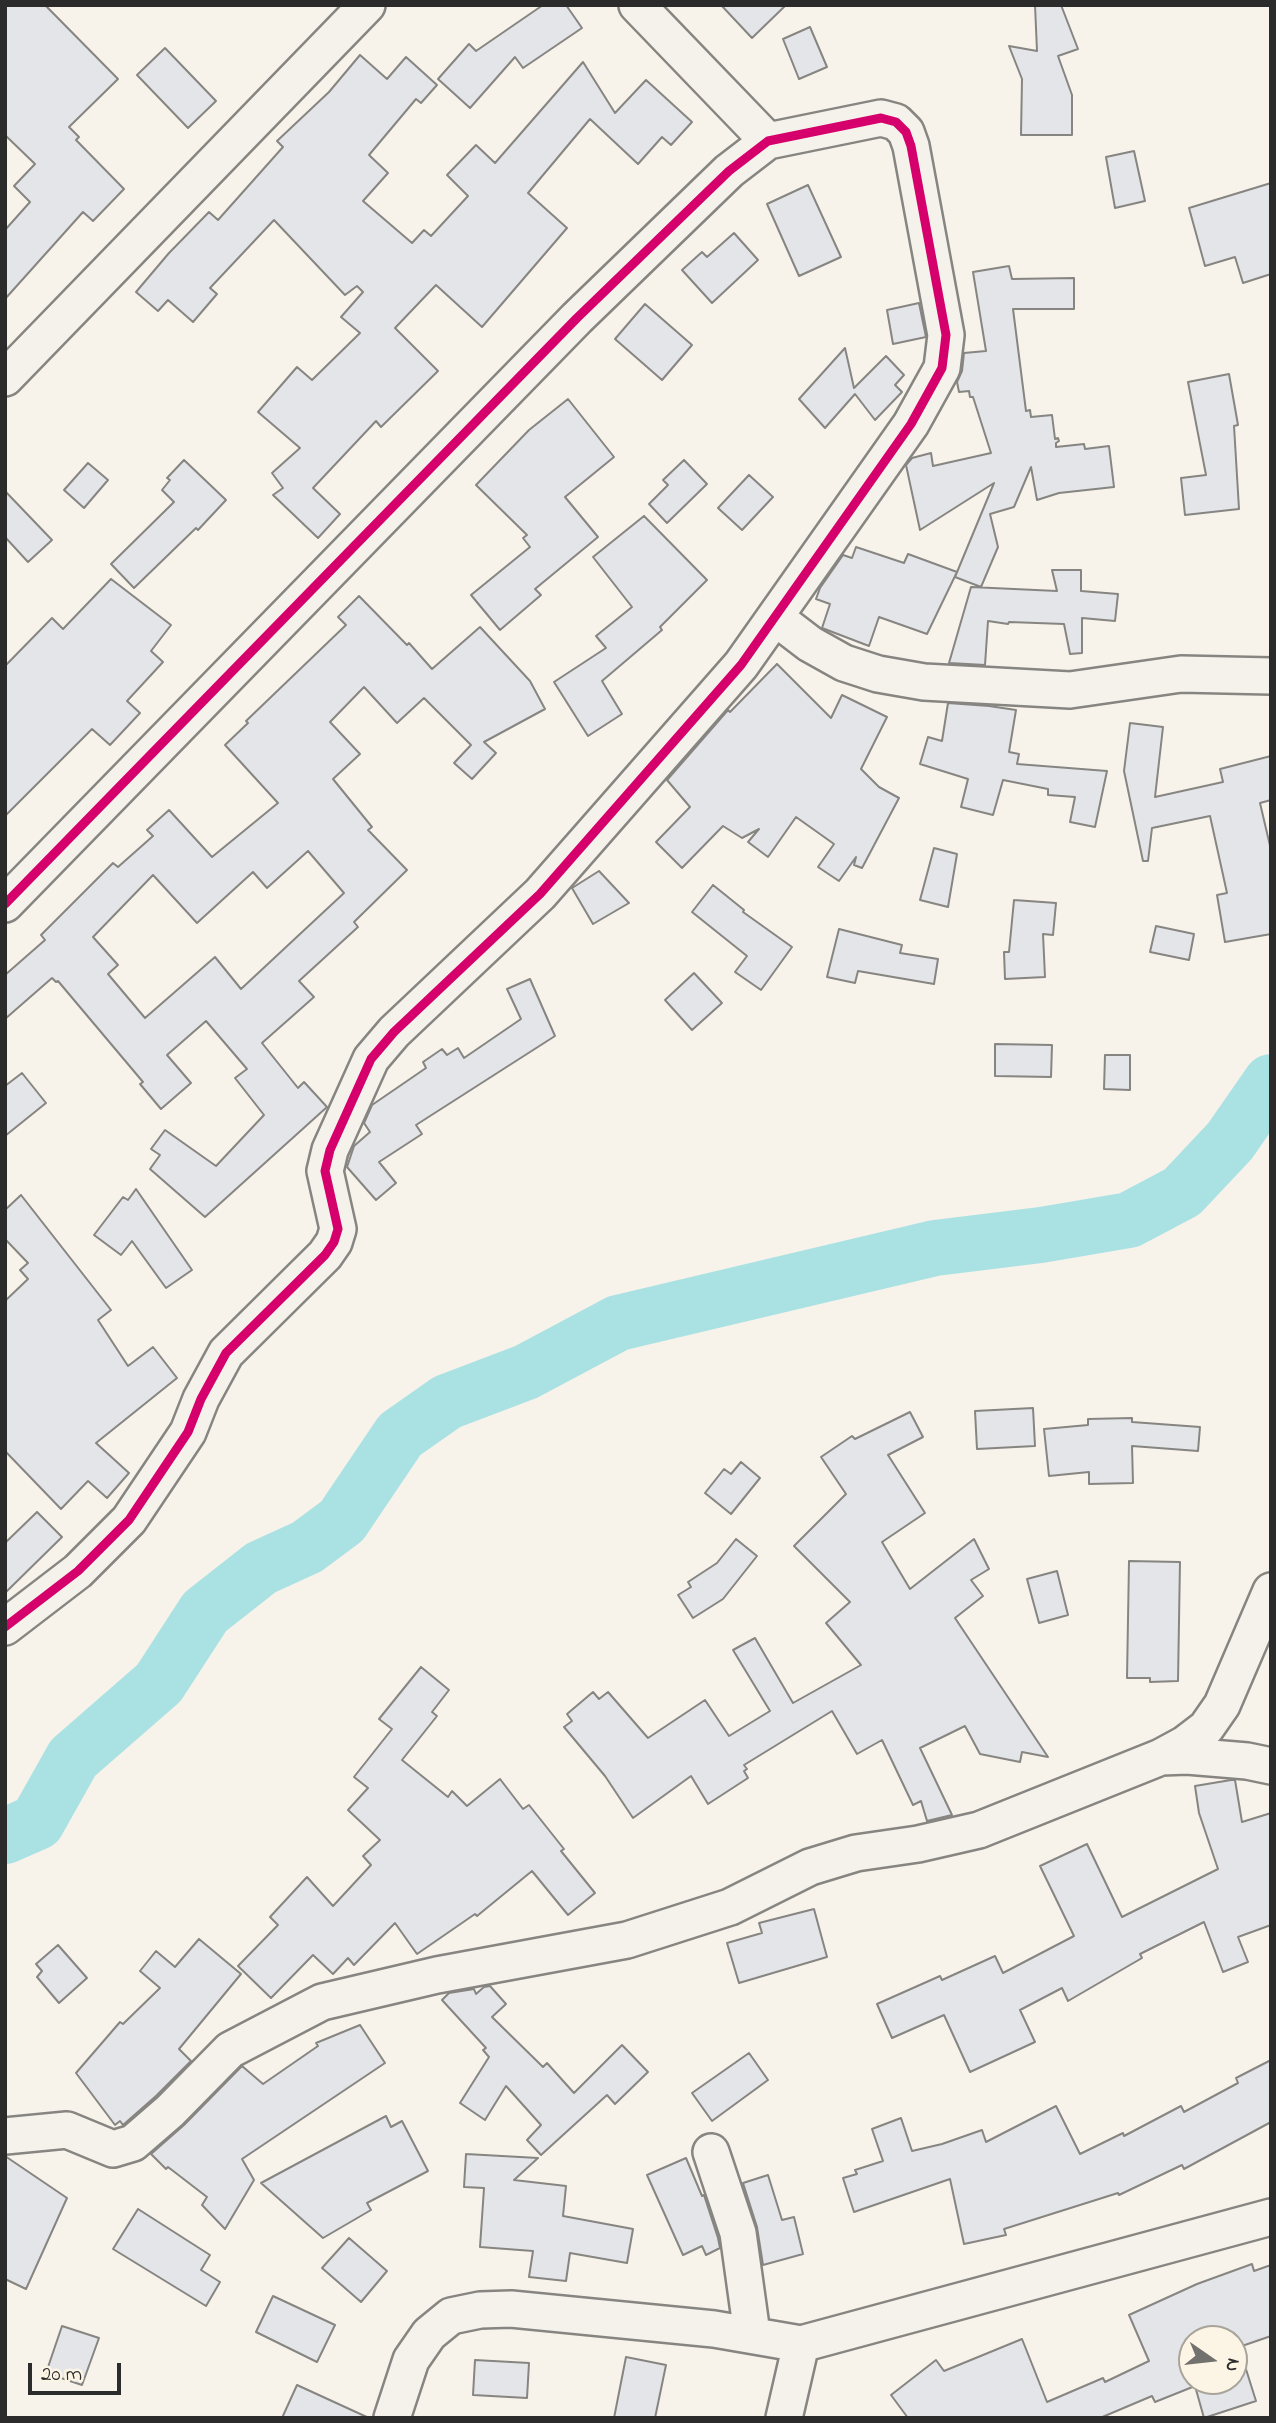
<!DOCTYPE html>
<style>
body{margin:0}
#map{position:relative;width:1276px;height:2423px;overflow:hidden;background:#f7f3ea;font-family:"Indie Flower",sans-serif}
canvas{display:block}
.frame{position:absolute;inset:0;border:7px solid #2b2b2b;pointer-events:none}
.north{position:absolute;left:1178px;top:2325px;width:70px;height:70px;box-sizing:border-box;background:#fcf5e5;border:2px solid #a8a49b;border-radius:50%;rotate:104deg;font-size:19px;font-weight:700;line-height:28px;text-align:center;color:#2b2b2b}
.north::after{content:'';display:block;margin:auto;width:24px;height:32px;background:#72716e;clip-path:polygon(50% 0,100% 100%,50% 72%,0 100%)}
.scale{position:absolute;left:28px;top:2363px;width:93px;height:32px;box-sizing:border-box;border:4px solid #2b2b2b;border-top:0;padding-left:9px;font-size:21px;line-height:24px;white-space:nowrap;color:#2b2b2b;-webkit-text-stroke:5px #fcf5e5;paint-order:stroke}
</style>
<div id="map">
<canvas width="1276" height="2423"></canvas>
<div class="frame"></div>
<div class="north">N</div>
<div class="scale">20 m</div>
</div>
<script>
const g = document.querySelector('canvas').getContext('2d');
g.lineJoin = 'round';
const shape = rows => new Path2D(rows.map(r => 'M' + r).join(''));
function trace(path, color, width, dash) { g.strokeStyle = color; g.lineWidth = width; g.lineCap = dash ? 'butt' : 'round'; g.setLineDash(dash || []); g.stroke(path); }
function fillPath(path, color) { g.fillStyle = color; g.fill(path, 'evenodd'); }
trace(shape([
 [5,1836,37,1822,73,1758,159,1683,205,1612,261,1568,307,1547,342,1521,400,1435,447,1402,526,1372,618,1323,935,1248,1041,1235,1129,1220,1182,1192,1230,1141,1271,1082]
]), '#aae2e3', 56);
const building = shape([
 [5,5,45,5,118,79,69,127,79,137,76,140,124,189,93,221,83,212,5,299,5,230,30,202,14,186,35,164,5,135,5,5],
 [543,5,566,5,582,28,523,68,515,57,470,108,438,79,469,44,476,51,543,5],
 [721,5,786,5,752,38,721,5],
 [1035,5,1061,5,1078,49,1058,56,1072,95,1072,135,1021,135,1022,79,1009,46,1037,51,1035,5],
 [810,27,827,67,799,79,783,39,810,27],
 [165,48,216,101,188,128,137,75,165,48],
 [360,55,387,79,406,57,437,85,421,103,416,99,369,155,388,173,363,201,412,243,424,230,431,236,468,196,447,175,476,145,495,163,583,62,615,113,646,80,692,122,671,145,662,137,638,164,590,119,528,193,567,228,482,327,436,285,395,328,438,371,381,427,376,421,313,488,340,514,318,538,273,495,283,488,272,473,300,448,258,412,297,367,312,380,360,333,341,317,363,292,357,286,345,295,274,220,210,288,217,294,193,322,168,300,158,311,136,292,169,253,209,212,218,220,283,147,277,141,329,92,360,55],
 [1134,151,1145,201,1115,208,1106,157,1134,151],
 [1271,183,1271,274,1243,283,1235,257,1205,266,1189,208,1271,183],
 [808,185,841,257,799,276,767,204,808,185],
 [734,233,758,260,712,303,682,270,702,252,707,257,734,233],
 [1009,266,1012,279,1074,278,1074,309,1013,309,1026,411,1030,410,1031,417,1052,415,1055,439,1058,438,1059,441,1056,443,1056,447,1084,444,1085,449,1109,446,1114,487,1059,493,1037,500,1031,467,1014,507,990,514,998,547,981,587,955,577,994,483,920,530,906,465,912,458,931,453,933,466,991,453,973,397,970,397,969,391,959,392,957,382,962,371,964,353,986,351,973,272,1009,266],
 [919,303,926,337,893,344,887,310,919,303],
 [645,304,692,345,662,380,615,339,645,304],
 [845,348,854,388,886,356,904,375,895,385,902,392,875,420,855,394,825,428,799,399,845,348],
 [1229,374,1238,425,1234,426,1239,509,1185,515,1181,478,1206,475,1188,382,1229,374],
 [568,399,614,457,565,497,598,537,535,589,541,595,500,630,471,595,530,547,523,538,527,535,476,485,529,430,568,399],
 [184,460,226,500,198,530,196,528,134,588,111,564,174,502,162,490,170,480,167,478,184,460],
 [684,460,707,484,667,523,649,504,668,485,663,480,684,460],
 [88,463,108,480,84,508,64,490,88,463],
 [749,475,773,497,742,530,718,508,749,475],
 [5,491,52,540,28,562,5,537,5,491],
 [644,516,707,580,660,627,662,630,602,681,622,714,588,736,554,682,606,648,596,636,632,607,593,557,644,516],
 [856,547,904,563,908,554,957,572,927,634,879,617,869,646,822,628,830,604,816,599,820,588,843,555,852,558,856,547],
 [1052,570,1081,570,1081,591,1118,594,1115,621,1082,618,1082,653,1070,654,1064,624,1009,622,1008,624,988,621,985,665,949,663,971,587,1057,591,1052,570],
 [111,579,171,625,151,651,163,662,127,701,140,713,110,745,92,729,5,816,5,666,52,618,63,629,111,579],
 [359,596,407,645,409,643,432,669,480,627,530,681,545,709,484,742,496,753,472,779,454,763,471,745,424,698,397,723,364,687,330,722,360,754,333,779,372,827,368,830,407,870,354,922,358,927,299,981,314,997,262,1043,298,1088,304,1082,327,1107,205,1217,150,1169,160,1155,151,1149,165,1130,216,1166,264,1115,235,1078,247,1069,206,1021,167,1055,191,1083,161,1109,140,1084,143,1082,58,981,56,982,52,978,5,1019,5,975,45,940,41,935,113,863,118,867,153,836,147,830,169,810,212,857,278,803,225,745,248,723,246,721,346,625,338,617,359,596],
 [308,851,344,893,241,989,215,957,145,1018,108,974,118,965,93,937,153,875,197,923,253,872,267,888,308,851],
 [777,664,831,718,842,695,887,717,861,769,879,787,899,798,862,868,854,865,856,857,839,881,818,867,834,844,796,817,768,857,748,842,759,829,742,838,723,826,682,868,656,842,690,807,667,780,728,710,730,712,777,664],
 [948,703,989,706,1016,710,1009,752,1019,754,1017,764,1107,771,1095,827,1070,822,1075,797,1048,795,1048,789,1003,780,993,815,961,807,968,779,920,764,928,737,942,741,948,703],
 [1130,723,1163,727,1155,797,1223,782,1220,769,1271,756,1271,800,1260,803,1271,850,1271,934,1225,942,1217,895,1227,893,1210,816,1152,828,1148,861,1143,861,1124,771,1130,723],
 [934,848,957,854,948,907,920,900,934,848],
 [599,871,629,903,593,924,572,888,599,871],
 [713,885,744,910,743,912,792,947,761,990,735,972,747,956,692,912,713,885],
 [1014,900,1056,903,1053,935,1043,934,1045,977,1005,979,1004,952,1009,952,1014,900],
 [1156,926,1194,934,1189,960,1150,952,1156,926],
 [839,929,902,945,900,953,938,959,934,984,858,971,855,983,827,977,839,929],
 [694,973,722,1003,692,1030,665,1000,694,973],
 [530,979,555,1036,416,1125,422,1134,379,1162,396,1183,376,1200,347,1167,354,1146,370,1132,364,1123,372,1105,426,1068,423,1062,442,1049,447,1055,458,1048,464,1058,521,1019,507,989,530,979],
 [995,1044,1052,1045,1051,1077,995,1076,995,1044],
 [1105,1055,1130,1055,1130,1090,1104,1089,1105,1055],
 [22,1073,46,1103,5,1136,5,1086,22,1073],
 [136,1189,192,1270,166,1288,132,1241,121,1255,94,1235,123,1197,128,1200,136,1189],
 [21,1195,111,1310,98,1320,128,1366,153,1347,177,1378,96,1443,129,1473,107,1498,88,1481,61,1509,5,1451,5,1301,28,1279,20,1270,28,1263,5,1239,5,1210,21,1195],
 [1033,1408,1035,1446,977,1449,975,1411,1033,1408],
 [910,1412,923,1437,888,1455,925,1513,882,1542,910,1589,974,1539,989,1569,971,1580,983,1596,955,1618,1048,1757,1022,1752,1020,1762,980,1754,965,1726,920,1748,952,1815,927,1821,921,1801,913,1805,882,1740,857,1754,832,1711,744,1765,747,1769,744,1771,748,1778,708,1804,691,1776,633,1818,605,1776,564,1727,572,1721,567,1714,593,1692,599,1699,608,1692,648,1738,705,1700,729,1736,770,1711,733,1650,755,1638,793,1703,861,1665,826,1623,850,1602,794,1546,846,1494,821,1457,852,1436,855,1439,910,1412],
 [1132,1418,1132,1422,1200,1427,1198,1451,1132,1446,1133,1483,1089,1484,1089,1472,1049,1476,1044,1429,1088,1425,1088,1419,1132,1418],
 [741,1462,760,1478,731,1514,705,1493,724,1469,731,1474,741,1462],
 [37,1512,62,1537,5,1593,5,1543,37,1512],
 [736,1539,757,1556,723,1599,693,1618,678,1595,691,1587,688,1582,717,1563,736,1539],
 [1129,1561,1180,1562,1178,1681,1150,1682,1150,1678,1127,1678,1129,1561],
 [1057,1571,1068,1615,1039,1623,1027,1579,1057,1571],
 [421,1667,449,1690,432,1712,437,1716,402,1760,448,1797,452,1791,467,1806,500,1779,523,1809,529,1805,564,1849,561,1851,595,1893,568,1915,532,1871,477,1916,475,1914,417,1954,395,1923,354,1965,348,1958,333,1974,313,1955,271,1998,238,1966,278,1925,270,1917,307,1877,333,1906,371,1865,363,1856,380,1840,348,1810,368,1788,354,1777,392,1729,379,1719,421,1667],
 [1231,1780,1235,1780,1242,1822,1271,1813,1271,1925,1238,1937,1248,1962,1223,1972,1204,1922,1140,1954,1142,1958,1068,2001,1062,1988,1020,2010,1035,2042,970,2072,944,2015,892,2038,877,2004,940,1976,942,1980,995,1956,1003,1973,1074,1936,1040,1866,1087,1844,1122,1917,1218,1869,1199,1813,1195,1786,1231,1780],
 [814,1909,827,1957,739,1983,727,1943,762,1933,759,1923,814,1909],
 [199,1939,241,1974,179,2049,191,2061,156,2096,123,2125,120,2121,115,2125,76,2073,120,2022,123,2024,160,1988,140,1971,156,1951,175,1967,199,1939],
 [58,1945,87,1978,59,2003,37,1977,42,1971,36,1964,58,1945],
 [490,1986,506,2004,492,2017,543,2067,547,2063,574,2093,622,2045,648,2072,615,2104,607,2095,541,2155,527,2140,541,2125,506,2086,485,2120,460,2103,489,2057,483,2050,486,2048,442,2000,449,1993,474,1989,476,1994,484,1987,490,1986],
 [360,2025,385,2063,242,2159,254,2180,225,2229,202,2205,207,2197,168,2167,166,2169,151,2154,184,2125,242,2066,263,2084,318,2046,316,2043,360,2025],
 [749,2053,768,2080,712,2121,692,2093,749,2053],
 [1271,2060,1271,2122,1184,2169,1182,2165,1119,2195,1118,2193,1004,2229,1006,2235,964,2244,950,2179,854,2212,843,2178,857,2174,855,2170,883,2161,872,2129,901,2118,912,2151,942,2144,982,2130,986,2142,1056,2106,1080,2154,1123,2133,1124,2136,1181,2106,1184,2112,1238,2083,1236,2078,1271,2060],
 [386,2116,391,2127,402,2121,428,2171,367,2203,371,2210,323,2238,261,2183,386,2116],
 [466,2154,538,2158,514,2180,566,2186,563,2216,633,2229,627,2263,570,2253,566,2281,529,2277,533,2251,480,2247,484,2188,464,2187,466,2154],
 [5,2156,67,2198,26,2289,5,2279,5,2156],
 [686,2158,702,2196,704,2195,718,2238,720,2248,706,2255,702,2246,683,2255,647,2175,686,2158],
 [768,2175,782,2220,794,2217,803,2254,763,2265,757,2227,743,2183,768,2175],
 [138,2209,210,2255,201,2270,220,2282,206,2306,113,2249,138,2209],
 [349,2238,387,2271,361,2302,322,2268,349,2238],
 [1252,2264,1254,2271,1271,2265,1271,2336,1239,2347,1256,2401,1204,2418,1195,2386,1155,2402,1152,2396,1100,2418,908,2418,891,2395,936,2360,944,2371,1022,2339,1047,2402,1103,2378,1105,2382,1149,2361,1129,2315,1197,2284,1252,2264],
 [1192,2339,1234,2339,1234,2381,1192,2381,1192,2339],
 [273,2296,335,2325,317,2362,256,2332,273,2296],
 [62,2326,99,2338,82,2385,46,2373,62,2326],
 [626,2357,666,2365,655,2418,614,2418,626,2357],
 [475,2360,529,2363,527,2398,473,2395,475,2360],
 [297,2385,369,2418,282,2418,297,2385]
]);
fillPath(building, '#e4e5e9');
trace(building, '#878581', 2);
const street = shape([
 [637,5,768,141],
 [5,378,367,5],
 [776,618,810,644,844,663,878,674,924,682,1070,690,1181,674,1271,676],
 [5,904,577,318,729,171,768,141,881,118,896,122,906,132,911,146,946,335,942,368,911,424,741,665,540,894,394,1032,371,1059,330,1150,325,1171,338,1229,334,1242,325,1255,226,1353,201,1399,188,1432,129,1520,78,1571,5,1627],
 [1161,1757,1187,1756,1247,1761,1271,1766],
 [5,2136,67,2130,113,2149,133,2143,170,2111,230,2050,322,2002,437,1975,627,1940,730,1907,810,1867,856,1853,918,1844,979,1830,1161,1757,1185,1744,1206,1728,1222,1705,1271,1591],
 [711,2152,738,2233,752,2334],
 [801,2344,1271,2217],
 [392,2418,411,2360,429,2334,451,2316,480,2310,511,2309,714,2329,801,2344,784,2418]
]);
trace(street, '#878581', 40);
trace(street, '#f5f2ec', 35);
trace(shape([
 [5,904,577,318,729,171,768,141,881,118,896,122,906,132,911,146,946,335,942,368,911,424,741,665,540,894,394,1032,371,1059,330,1150,325,1171,338,1229,334,1242,325,1255,226,1353,201,1399,188,1432,129,1520,78,1571,5,1627]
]), '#d6006c', 9);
</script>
